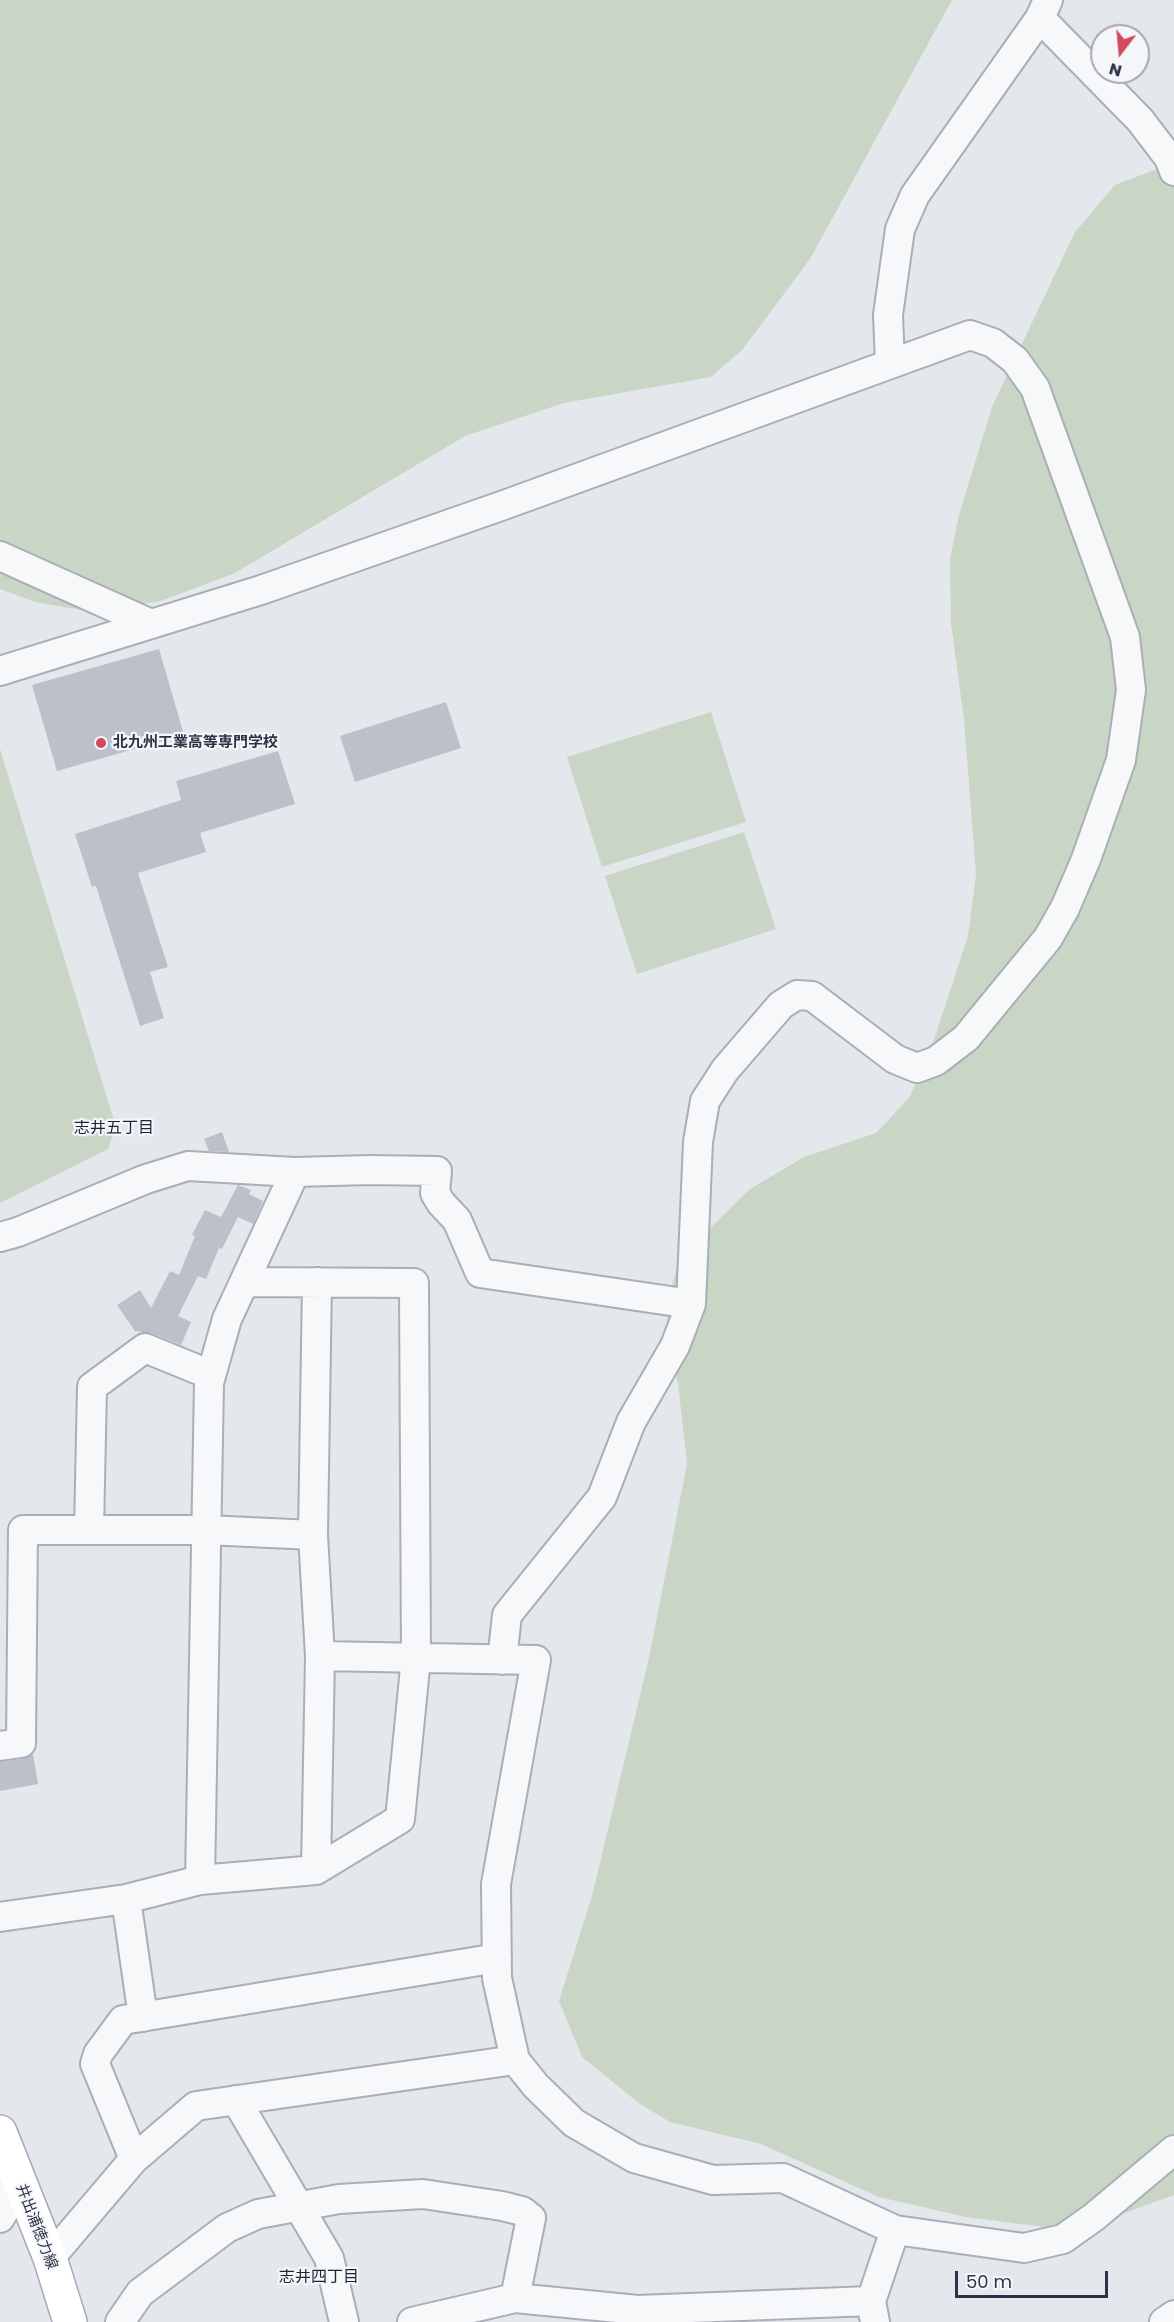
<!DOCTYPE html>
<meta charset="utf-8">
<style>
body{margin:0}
#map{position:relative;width:1174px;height:2322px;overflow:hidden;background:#e4e7ec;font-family:Poppins,sans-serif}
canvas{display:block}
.north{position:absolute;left:1090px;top:24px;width:60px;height:60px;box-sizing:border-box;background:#f4f6f9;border:2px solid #a4a8b1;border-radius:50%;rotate:196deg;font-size:16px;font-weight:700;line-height:24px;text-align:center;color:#2b3445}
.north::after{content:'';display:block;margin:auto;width:21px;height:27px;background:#d1495b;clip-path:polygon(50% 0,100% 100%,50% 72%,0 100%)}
.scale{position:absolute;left:955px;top:2271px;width:153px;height:27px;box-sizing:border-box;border:3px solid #2b3445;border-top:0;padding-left:8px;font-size:18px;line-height:21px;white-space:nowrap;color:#2b3445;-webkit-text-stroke:4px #f4f6f9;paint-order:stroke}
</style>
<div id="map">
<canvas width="1174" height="2322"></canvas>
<div class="north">N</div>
<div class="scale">50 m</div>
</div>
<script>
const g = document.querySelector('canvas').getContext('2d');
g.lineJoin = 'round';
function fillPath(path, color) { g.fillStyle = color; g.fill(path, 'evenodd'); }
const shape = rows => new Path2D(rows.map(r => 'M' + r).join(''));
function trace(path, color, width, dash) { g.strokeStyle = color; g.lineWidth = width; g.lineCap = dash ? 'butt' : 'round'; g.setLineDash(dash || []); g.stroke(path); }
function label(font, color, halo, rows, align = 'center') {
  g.font = font + ' Poppins,"Noto Sans JP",sans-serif'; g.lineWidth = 4.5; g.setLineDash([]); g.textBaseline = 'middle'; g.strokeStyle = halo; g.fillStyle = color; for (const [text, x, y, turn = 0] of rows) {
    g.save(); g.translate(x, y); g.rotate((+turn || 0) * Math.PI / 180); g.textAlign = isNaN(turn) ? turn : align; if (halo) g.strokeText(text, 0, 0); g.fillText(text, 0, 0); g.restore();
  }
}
fillPath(shape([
 [0,0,952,0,810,259,742,350,711,377,564,403,465,436,235,573,158,602,81,610,35,602,0,589],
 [1170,164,1174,164,1174,2195,1119,2215,1060,2229,966,2217,879,2197,761,2144,670,2122,640,2104,582,2057,559,2001,592,1896,649,1658,687,1464,678,1383,666,1346,669,1296,678,1264,707,1231,750,1189,804,1157,876,1133,909,1098,930,1052,968,936,976,874,964,720,951,623,950,559,959,515,992,407,1075,232,1115,185],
 [711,712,746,822,602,867,567,757],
 [0,749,116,1127,108,1149,0,1203],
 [744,832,776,929,637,974,605,876]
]), '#c9d6c5');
fillPath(shape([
 [159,649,184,735,57,771,32,685],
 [446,702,461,748,355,782,340,736],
 [278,751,295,804,200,833,206,852,138,873,168,967,150,972,164,1018,140,1026,96,886,92,887,75,834,181,800,176,781],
 [222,1132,229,1152,209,1151,204,1139],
 [238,1185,251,1190,249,1194,263,1201,253,1224,238,1217,222,1249,219,1248,206,1279,198,1276,178,1316,191,1322,181,1345,151,1333,135,1331,117,1305,140,1290,151,1308,170,1271,179,1275,195,1236,192,1235,205,1210,221,1217],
 [33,1754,38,1784,0,1791,0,1762,23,1759]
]), '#bbc0ca');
const minor = shape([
 [1040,18,1140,120,1169,158,1174,171],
 [890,364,888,315,900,229,915,195,1040,18,1048,0],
 [0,556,149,623],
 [0,671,261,590,504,505,970,335,993,343,1015,360,1035,388,1125,637,1131,690,1121,760,1086,859,1065,908,1048,938,966,1038,936,1061,917,1068,895,1059,812,996,797,995,781,1005,725,1070,705,1101,698,1142,691,1304,675,1346,631,1422,602,1497,507,1615,502,1660],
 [0,1237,18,1232,146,1179,188,1166,295,1172,370,1170,437,1171,435,1193,441,1203,457,1220,480,1273,691,1304],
 [89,1530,92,1387,145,1348,211,1375],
 [320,1656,536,1660,496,1884,497,1978,515,2060,536,2086,574,2123,634,2158,713,2180,783,2178,895,2230,1024,2248,1063,2239,1094,2217,1174,2150],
 [0,1746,21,1743,23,1530,206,1530,313,1535],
 [316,1870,320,1656,313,1535,317,1282],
 [200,1880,209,1383,227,1319,295,1172],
 [126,1899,143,2017],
 [0,1917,126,1899,200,1880,316,1870,400,1819,416,1658,414,1283,245,1282],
 [236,2100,329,2258,344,2322],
 [134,2159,95,2064,98,2054,123,2020,497,1958],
 [0,2178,20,2185,0,2218],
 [50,2258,134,2159,196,2106,515,2060],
 [120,2322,140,2293,227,2228,258,2214,339,2199,423,2194,502,2206,522,2211,531,2218,515,2298],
 [412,2322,515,2298,638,2310,871,2301],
 [875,2322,871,2301,895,2230],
 [1164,2322,1174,2315]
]);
const major = shape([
 [0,2132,50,2258,70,2322]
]);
trace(minor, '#a9aeb7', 32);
trace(major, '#a3abb8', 36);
trace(minor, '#f7f8fa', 28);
trace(major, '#fff', 33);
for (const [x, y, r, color] of [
 [101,743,6,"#d1495b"]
]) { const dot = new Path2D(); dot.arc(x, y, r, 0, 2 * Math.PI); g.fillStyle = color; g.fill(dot); trace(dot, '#f4f6f9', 2); }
label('bold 15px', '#2b3445', '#f4f6f9', [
 ["北九州工業高等専門学校",113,743]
], 'left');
label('15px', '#2b3445', '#f4f6f9', [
 ["井出浦徳力線",36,2227,69]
]);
label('16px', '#1d2536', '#f4f6f9', [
 ["志井五丁目",114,1129],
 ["志井四丁目",319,2278]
]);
</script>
